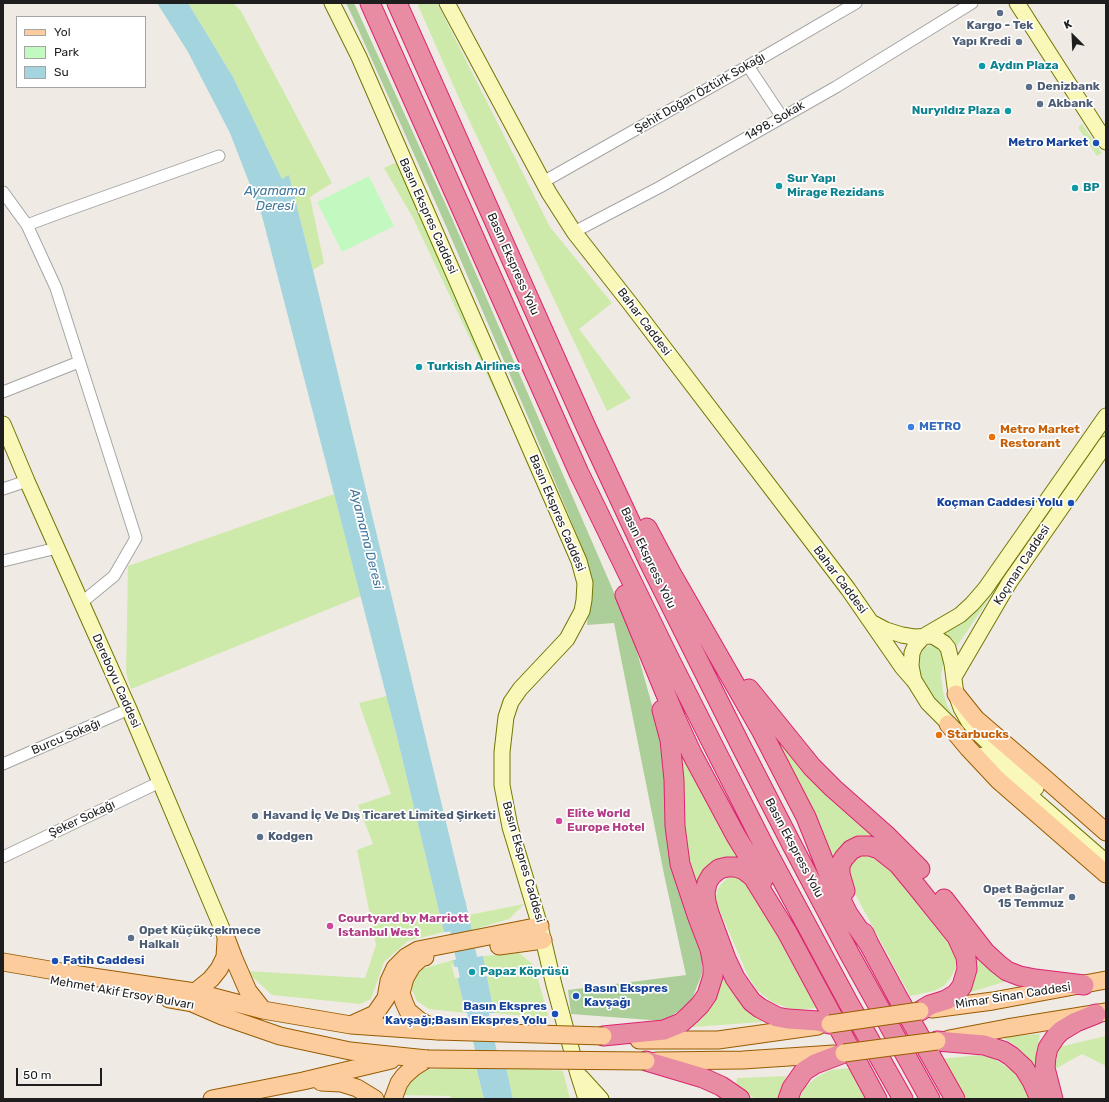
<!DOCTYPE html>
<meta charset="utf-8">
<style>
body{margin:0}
#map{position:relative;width:1109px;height:1102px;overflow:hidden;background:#efebe4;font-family:Rubik,sans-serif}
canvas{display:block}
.frame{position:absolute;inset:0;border:4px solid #1e1e1e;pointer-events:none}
.legend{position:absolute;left:16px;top:16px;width:130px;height:72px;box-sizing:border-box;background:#fff;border:1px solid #a5a5a5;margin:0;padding:5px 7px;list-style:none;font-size:12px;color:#1e1e1e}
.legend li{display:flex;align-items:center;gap:8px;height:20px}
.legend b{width:20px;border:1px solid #a5a5a5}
.north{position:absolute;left:1053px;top:16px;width:40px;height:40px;-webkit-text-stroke:3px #fff;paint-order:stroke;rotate:336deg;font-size:11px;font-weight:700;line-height:16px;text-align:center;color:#1e1e1e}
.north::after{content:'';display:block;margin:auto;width:14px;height:18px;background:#1e1e1e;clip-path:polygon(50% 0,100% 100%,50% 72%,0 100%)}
.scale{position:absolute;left:16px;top:1068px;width:86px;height:18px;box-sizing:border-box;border:2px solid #1e1e1e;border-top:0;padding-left:5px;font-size:12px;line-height:14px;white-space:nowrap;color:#1e1e1e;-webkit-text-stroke:3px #fff;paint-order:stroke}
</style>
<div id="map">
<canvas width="1109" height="1102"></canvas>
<div class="frame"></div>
<ul class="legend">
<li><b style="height:5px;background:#fccc9c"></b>Yol</li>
<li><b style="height:11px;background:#c1f9c1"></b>Park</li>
<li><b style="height:11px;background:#a4d4dd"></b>Su</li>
</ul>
<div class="north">K</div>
<div class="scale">50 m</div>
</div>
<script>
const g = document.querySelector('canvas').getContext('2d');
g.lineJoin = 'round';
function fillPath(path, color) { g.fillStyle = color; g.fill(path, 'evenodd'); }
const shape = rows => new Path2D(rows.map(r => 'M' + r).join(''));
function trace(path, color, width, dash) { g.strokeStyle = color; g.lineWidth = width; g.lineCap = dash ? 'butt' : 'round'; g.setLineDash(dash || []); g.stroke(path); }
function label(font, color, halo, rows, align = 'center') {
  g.font = font + ' Rubik,sans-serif'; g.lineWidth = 3.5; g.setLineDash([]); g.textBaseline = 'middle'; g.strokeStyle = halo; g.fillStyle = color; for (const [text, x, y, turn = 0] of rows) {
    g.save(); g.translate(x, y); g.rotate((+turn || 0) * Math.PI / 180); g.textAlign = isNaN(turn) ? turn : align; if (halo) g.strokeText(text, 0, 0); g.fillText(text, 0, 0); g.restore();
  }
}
fillPath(shape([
 [188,3,233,3,241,11,332,183,310,197,324,263,313,270,289,176,282,179,233,77],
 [417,3,437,3,550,227,612,303,579,329,631,398,607,411,462,105],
 [1082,124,1102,153,1097,156,1079,129,1079,126],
 [401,160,514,432,413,218,384,168],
 [1106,429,1106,434,997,587,957,646,952,639,943,632,963,623,972,616,978,609],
 [334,494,361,596,131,689,126,673,128,566],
 [931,645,937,646,941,649,944,660,941,676,943,692,947,705,957,722,936,704,920,676,920,652,925,647],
 [387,696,444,932,408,941,384,962,371,999,360,1004,272,995,246,971,365,978,376,945,357,850,373,844,358,805,391,794,359,703],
 [773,731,881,840,834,858,828,845,770,732],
 [679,747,741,859,696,892,683,837],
 [870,854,892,867,955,950,956,967,951,977,944,986,934,991,910,996,852,888,848,869,852,862,859,856],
 [739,876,746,879,817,1008,793,1010,772,1002,758,991,749,978,718,907,716,899,717,890,722,883,729,877],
 [524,904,509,919,472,930,469,915],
 [975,948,1010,980,965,994,974,979,977,965],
 [519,953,534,965,549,1018,494,1013,483,956],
 [453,960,466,1013,429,1009,417,1001,412,990,413,981,422,969],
 [723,972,738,997,748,1011,763,1022,692,1027,699,1022,709,1010,716,997],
 [1040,1034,1037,1051,1037,1070,1026,1056,1016,1046,1002,1037],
 [1106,1036,1106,1066,1082,1054,1055,1069,1059,1047],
 [979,1055,993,1058,1018,1074,1033,1099,967,1099,941,1059],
 [476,1067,484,1099,451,1099,450,1096,400,1095,406,1083,422,1070],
 [506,1067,563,1071,570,1099,513,1099],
 [851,1068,867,1099,799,1099,805,1087,817,1077,830,1070],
 [786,1076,779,1094,779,1099,755,1099,736,1085,737,1078]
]), '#ceeaaa');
fillPath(shape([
 [346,3,354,3,451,216,632,634,663,744,702,949,702,974,690,1004,663,1021,571,1014,568,990,686,975,665,879,614,623,587,625,590,584,582,547,531,424,446,226,355,22]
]), '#accf99');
fillPath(shape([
 [369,176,394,226,342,252,317,202]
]), '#c1f9c1');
fillPath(shape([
 [157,3,188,3,233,77,282,179,289,175,313,270,472,930,444,932,396,733,262,216,230,133,188,52],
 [483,956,494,1013,466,1013,453,960],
 [476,1067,506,1067,513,1099,484,1099]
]), '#a4d4dd');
fillPath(shape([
 [451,963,454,967,487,967,489,976,455,978]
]), '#efebe4');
trace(shape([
 [455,903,496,1099]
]), '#a4d4dd', 21);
const minor = shape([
 [748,66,782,117],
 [543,182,748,66,856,3],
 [3,192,27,225,56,288,136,538,114,576,81,603],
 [27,225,62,212,219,156],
 [574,232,660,187,836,87,972,3],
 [3,392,79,362],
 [3,489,27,481],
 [3,561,57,548],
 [3,764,129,709],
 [3,857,160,782]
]);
const secondary = shape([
 [332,3,359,57,579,561,585,583,584,600,582,611,567,639,520,689,511,702,506,717,502,752,502,785,510,827,540,926,554,985,578,1074,586,1099],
 [447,3,549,193,574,232,629,302,848,589,902,667,915,682,928,703,957,732],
 [1017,3,1106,142],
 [3,424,27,481,129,709,226,938],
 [871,622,886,630,902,635,914,637,933,636,944,643,948,648,952,664,956,694,961,708,969,722,979,734,1036,788],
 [954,677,1009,583,1106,444],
 [914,681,911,666,912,653,915,646,924,636,960,615,972,604,985,589,1106,416],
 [983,755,1106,862],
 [581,1077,601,1099]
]);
const primary = shape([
 [956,694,976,719,1041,775,1106,832],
 [948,724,968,748,998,780,1106,874],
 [226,938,234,959,248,991,263,1010],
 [499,946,543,940],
 [425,957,422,957,412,966,405,978,401,993,404,1002,408,1011,420,1021,435,1029],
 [3,962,79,975,195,992,263,1010,351,1025,438,1031],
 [195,992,211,979,219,969,225,957,226,940],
 [169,999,192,1003,222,1016,280,1036,350,1051,427,1059],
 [932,1009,993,1001,1106,980],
 [353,1024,375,1014,386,998,389,981,395,968,406,957,418,950,540,926],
 [949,1039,1007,1028,1106,1012],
 [639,1040,718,1040,818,1026],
 [656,1061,743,1060,834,1054],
 [321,1082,341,1083,357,1088,375,1099],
 [212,1099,303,1081,391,1060],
 [393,1099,399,1083,404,1076,414,1067,427,1059]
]);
const motorway = shape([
 [370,3,579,473,669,658,764,846,848,1002,903,1099],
 [397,3,587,429,649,562,741,746,793,847,849,953,930,1099],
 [647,528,671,573,761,730,806,817,830,877,848,914,869,944],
 [625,595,676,719,692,754,736,836,763,880],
 [749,689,812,767,833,788,885,834,920,869],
 [845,891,840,874,840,865,844,858,851,850,859,846,870,846,879,849,898,864,917,887,957,937,966,957,967,969,962,986,956,994,946,1000,930,1005,920,1011],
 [944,899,985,952,998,964,1007,971,1020,976,1035,979,1084,985],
 [864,933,869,944,897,996,955,1099],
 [830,1024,818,1021,788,1019,777,1017,760,1008,752,1002,744,991,735,978,726,959,709,913,706,902,705,893,707,883,711,876,719,869,727,867,736,867,744,870,753,877,787,932,877,1099],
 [603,1036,664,1030,681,1023,690,1015,700,1005,707,995,713,976,713,965,710,949,697,915,680,864,675,826,674,780,670,740,662,710],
 [937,1041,984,1045,1003,1051,1011,1056,1024,1068,1032,1081,1040,1099],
 [646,1061,703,1078,721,1086,740,1099],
 [788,1099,792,1088,804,1071,815,1064,844,1053],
 [1053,1099,1045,1068,1046,1057,1048,1048,1056,1036,1061,1031,1076,1022,1096,1014]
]);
trace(minor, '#a5a5a5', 13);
trace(secondary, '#727605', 17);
trace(primary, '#985b00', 19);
trace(motorway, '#db246f', 21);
trace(minor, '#fff', 11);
trace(secondary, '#faf8b8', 15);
trace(primary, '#fccc9c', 17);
trace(motorway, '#e78ca3', 19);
const primaryBridge = shape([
 [830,1024,920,1011],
 [438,1031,603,1036],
 [844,1053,937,1041],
 [427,1059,646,1061]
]);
trace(primaryBridge, '#985b00', 19, []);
trace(primaryBridge, '#fccc9c', 17);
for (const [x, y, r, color] of [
 [1000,13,4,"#5c6f8a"],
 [1019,42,4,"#5c6f8a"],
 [982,66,4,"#0f9aa8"],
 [1029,87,4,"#5c6f8a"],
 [1040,104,4,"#5c6f8a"],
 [1008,111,4,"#0f9aa8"],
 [1096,143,4,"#1a4fb4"],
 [779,186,4,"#0f9aa8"],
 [1075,188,4,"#0f9aa8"],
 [419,367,4,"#0f9aa8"],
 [911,427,4,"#3f7fe0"],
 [992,437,4,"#e8710a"],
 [1071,503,4,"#1a4fb4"],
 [939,735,4,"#e8710a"],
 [255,816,4,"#5c6f8a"],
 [559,821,4,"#d1479c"],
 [260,837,4,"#5c6f8a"],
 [1072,897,4,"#5c6f8a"],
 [330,926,4,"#d1479c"],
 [131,938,4,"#5c6f8a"],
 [55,961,4,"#1a4fb4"],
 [472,972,4,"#0f9aa8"],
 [576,996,4,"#1a4fb4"],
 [555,1014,4,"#1a4fb4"]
]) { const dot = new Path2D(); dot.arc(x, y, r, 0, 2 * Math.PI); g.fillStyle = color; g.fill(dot); trace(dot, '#fff', 1.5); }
label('bold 12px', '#4e5e75', '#fff', [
 ["Kargo - Tek",1000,26,"center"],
 ["Yapı Kredi",1011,42,"right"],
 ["Denizbank",1037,87],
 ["Akbank",1048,104],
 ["Havand İç Ve Dış Ticaret Limited Şirketi",263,816],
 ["Kodgen",268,837],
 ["Opet Bağcılar",1064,890,"right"],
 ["15 Temmuz",1064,904,"right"],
 ["Opet Küçükçekmece",139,931],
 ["Halkalı",139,945]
], 'left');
label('bold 12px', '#0d838f', '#fff', [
 ["Aydın Plaza",990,66],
 ["Nuryıldız Plaza",1000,111,"right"],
 ["Sur Yapı",787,179],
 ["Mirage Rezidans",787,193],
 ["BP",1083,188],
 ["Turkish Airlines",427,367],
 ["Papaz Köprüsü",480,972]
], 'left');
label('12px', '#1e1e1e', '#fff', [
 ["Şehit Doğan Öztürk Sokağı",700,93,-30],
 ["1498. Sokak",775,121,-30],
 ["Basın Ekspres Caddesi",428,216,66],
 ["Basın Ekspress Yolu",513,264,66],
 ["Bahar Caddesi",644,322,53],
 ["Basın Ekspres Caddesi",557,513,67],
 ["Basın Ekspress Yolu",648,558,64],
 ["Koçman Caddesi",1022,565,-57],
 ["Bahar Caddesi",840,580,53],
 ["Dereboyu Caddesi",116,681,66],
 ["Burcu Sokağı",66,737,-23],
 ["Şeker Sokağı",82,819,-25],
 ["Basın Ekspress Yolu",794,848,62],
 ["Basın Ekspres Caddesi",523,862,74],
 ["Mehmet Akif Ersoy Bulvarı",122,993,10],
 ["Mimar Sinan Caddesi",1013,996,-9]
]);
label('bold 12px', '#164399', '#fff', [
 ["Metro Market",1088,143],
 ["Koçman Caddesi Yolu",1063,503],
 ["Fatih Caddesi",63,961,"left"],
 ["Basın Ekspres",584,989,"left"],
 ["Kavşağı",584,1003,"left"],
 ["Basın Ekspres",547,1007],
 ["Kavşağı;Basın Ekspres Yolu",547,1021]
], 'right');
label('bold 12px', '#366cbe', '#fff', [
 ["METRO",919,427]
], 'left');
label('bold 12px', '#c56008', '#fff', [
 ["Metro Market",1000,430],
 ["Restorant",1000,444],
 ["Starbucks",947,735]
], 'left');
label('bold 12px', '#b23c85', '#fff', [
 ["Elite World",567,814],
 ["Europe Hotel",567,828],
 ["Courtyard by Marriott",338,919],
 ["Istanbul West",338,933]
], 'left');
label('italic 13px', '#44789e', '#fff', [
 ["Ayamama",275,191],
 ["Deresi",275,206],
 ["Ayamama Deresi",366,539,76]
]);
</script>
